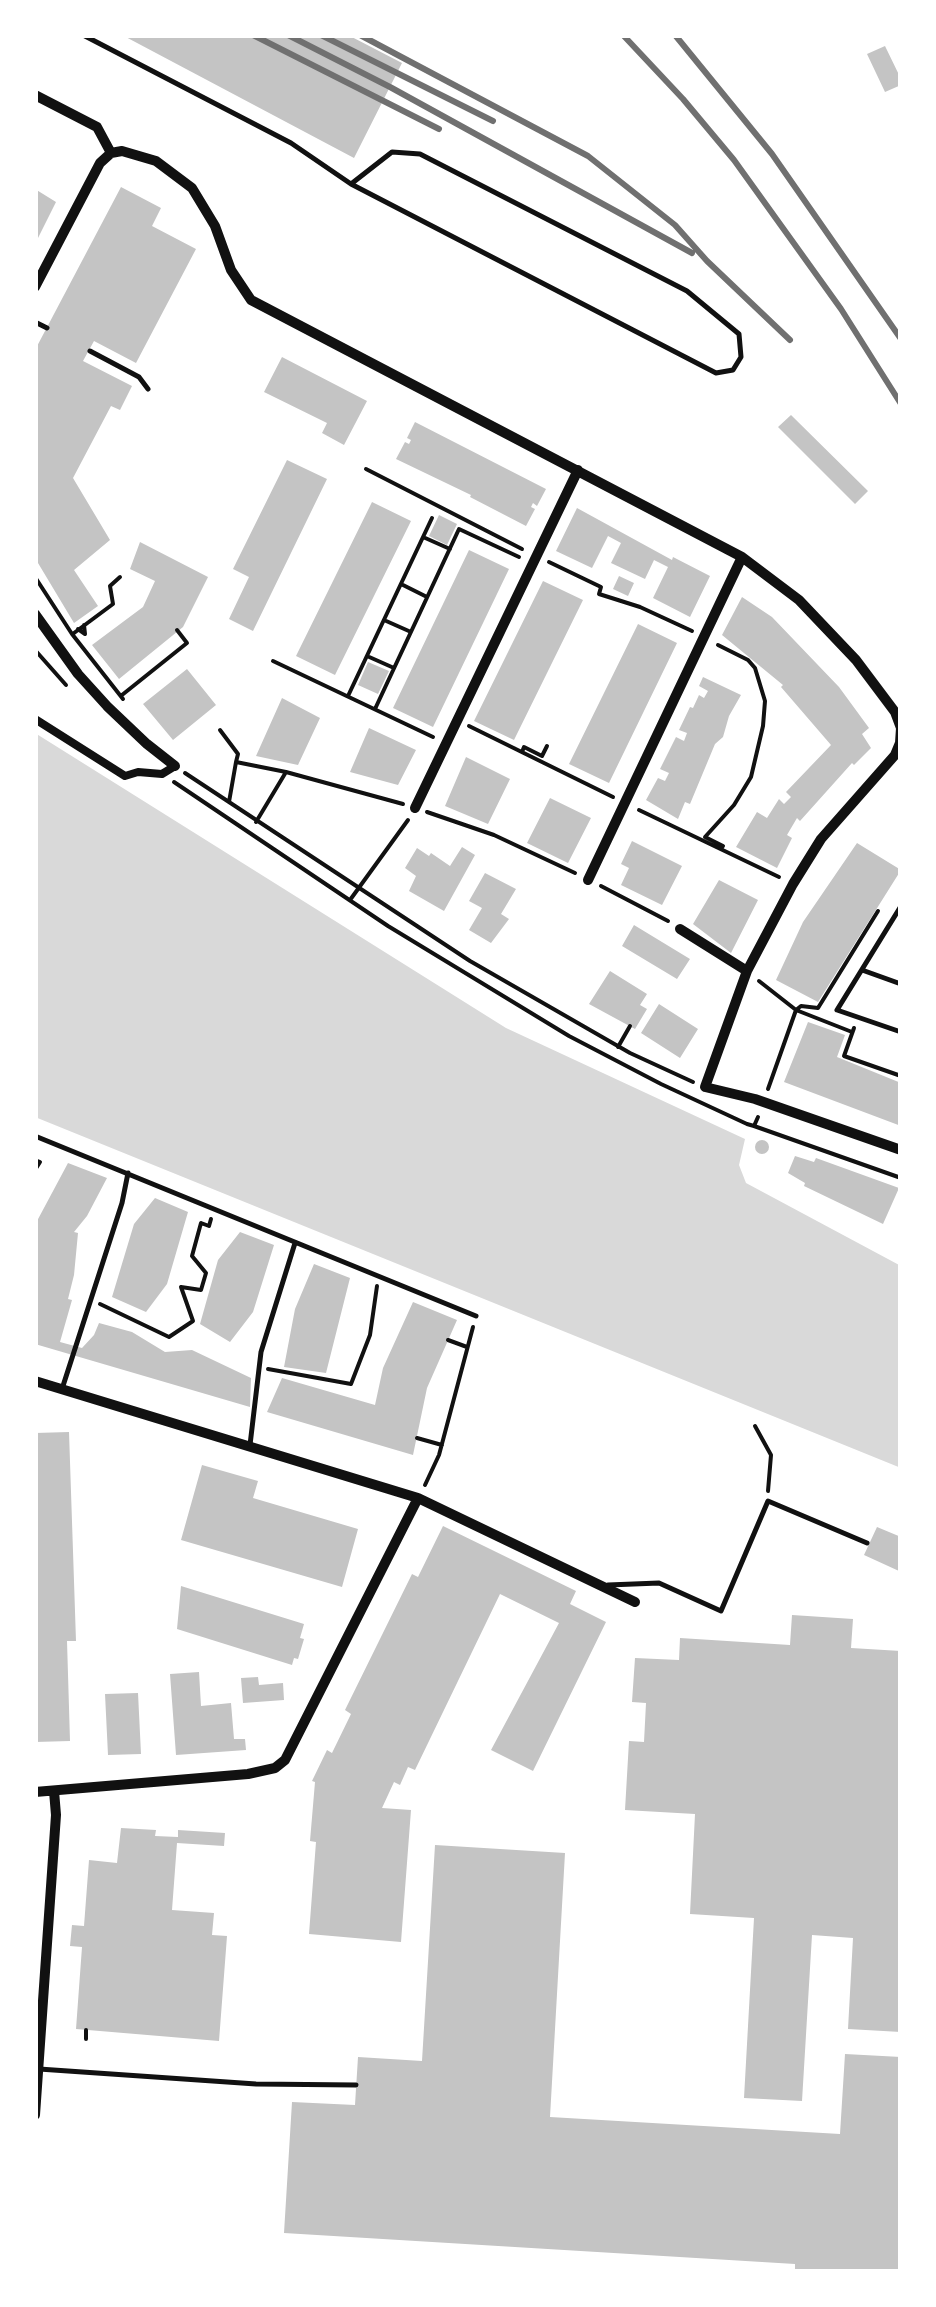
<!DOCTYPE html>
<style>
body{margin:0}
#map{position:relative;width:936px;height:2307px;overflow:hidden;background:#fff;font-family:"Crimson Pro",serif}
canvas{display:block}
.frame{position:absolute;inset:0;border:38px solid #fff;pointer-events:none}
</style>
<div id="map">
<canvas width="936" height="2307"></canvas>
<div class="frame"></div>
</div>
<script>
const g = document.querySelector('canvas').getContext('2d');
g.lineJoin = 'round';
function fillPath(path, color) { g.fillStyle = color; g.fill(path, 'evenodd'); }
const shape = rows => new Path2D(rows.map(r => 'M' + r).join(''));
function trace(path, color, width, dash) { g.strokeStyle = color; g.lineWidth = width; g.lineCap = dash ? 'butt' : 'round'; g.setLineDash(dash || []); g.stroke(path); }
fillPath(shape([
 [35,733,506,1028,745,1139,739,1165,746,1183,901,1266,901,1468,35,1117]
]), '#d9d9d9');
fillPath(shape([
 [122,35,348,35,402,63,354,158],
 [885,46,901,79,901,85,885,92,867,54],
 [121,187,161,208,152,226,196,249,136,363,94,341,83,361,132,386,120,410,111,406,73,478,110,540,74,570,98,606,74,623,35,558,35,350],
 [35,189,56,202,35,244],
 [282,357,367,401,344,445,322,433,327,423,264,392],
 [791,415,868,491,855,504,778,427],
 [415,422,546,489,537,506,533,503,531,507,535,509,526,526,470,497,471,495,396,459,405,442,409,444,411,440,407,438],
 [287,460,327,479,253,631,229,619,249,577,233,569],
 [372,502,411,521,335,675,296,656],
 [577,508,672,560,673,557,710,576,690,617,653,598,668,567,654,560,645,579,611,563,621,543,608,536,592,568,556,551],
 [439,515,457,524,447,545,429,536],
 [140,542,208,577,183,627,119,679,92,645,143,607,155,581,130,569],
 [469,550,509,569,433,727,393,708],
 [619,576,634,583,628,596,613,589],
 [543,581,583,600,514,740,474,721],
 [742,597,772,617,839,687,869,728,862,734,871,748,854,765,852,763,800,821,797,818,787,835,792,838,777,868,736,847,757,812,767,818,779,799,784,804,791,797,786,792,831,745,781,687,783,685,722,635],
 [638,624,677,643,609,783,569,764],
 [368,662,389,671,378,694,358,685],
 [187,669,216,705,173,740,143,704],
 [703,677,741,695,729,716,723,737,715,744,690,804,685,802,678,819,646,800,658,778,665,781,669,773,660,769,676,737,684,741,687,733,679,730,690,707,693,708,699,695,704,698,708,691,699,686],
 [282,698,320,718,298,765,256,756],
 [369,728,416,750,398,785,350,772],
 [466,757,510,779,488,824,445,806],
 [550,798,591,818,568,863,527,843],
 [632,841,682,866,662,905,621,885,629,868,621,864],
 [857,843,901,870,818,1002,776,980,803,922],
 [462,847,475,855,444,911,409,891,416,876,405,868,417,848,429,856,431,853,450,866],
 [485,873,516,889,501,914,509,919,491,943,469,930,482,908,469,901],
 [719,880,758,900,731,953,693,924],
 [634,925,690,959,677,979,622,946],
 [610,971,647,994,640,1005,647,1009,635,1029,589,1004],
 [659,1004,698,1029,680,1058,641,1033],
 [808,1022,845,1035,837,1057,901,1083,901,1126,784,1082],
 '755 1147a7 7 0 1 1 14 0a7 7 0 1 1-14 0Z',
 [795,1156,814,1162,816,1158,899,1188,883,1224,804,1186,805,1183,788,1173],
 [68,1163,107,1178,87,1216,74,1232,78,1233,74,1275,68,1299,72,1300,60,1342,82,1348,94,1335,99,1323,132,1332,165,1352,192,1350,251,1378,250,1407,35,1344,37,1221],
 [155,1198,188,1212,167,1284,146,1312,112,1297,134,1224],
 [240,1232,274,1245,253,1312,230,1342,200,1324,218,1260],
 [314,1264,350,1278,326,1373,284,1367,295,1309],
 [413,1302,457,1320,427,1388,413,1455,267,1412,282,1378,375,1405,383,1368],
 [69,1432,76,1641,67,1641,70,1741,35,1742,35,1433],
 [202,1465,258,1481,253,1498,358,1529,342,1587,181,1540],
 [443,1526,576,1591,570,1604,606,1622,533,1771,491,1750,559,1623,500,1594,415,1770,408,1767,400,1785,394,1782,382,1808,411,1810,401,1942,309,1934,316,1842,310,1841,315,1782,312,1781,327,1750,332,1753,351,1714,345,1710,412,1574,418,1577],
 [877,1527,901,1537,899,1571,864,1555],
 [181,1586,304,1624,300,1638,304,1639,298,1659,294,1658,292,1665,177,1629],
 [792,1615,853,1619,851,1648,901,1651,901,2032,848,2029,853,1938,812,1935,802,2101,744,2098,754,1918,690,1914,695,1814,625,1810,629,1741,644,1742,646,1703,632,1702,635,1658,679,1660,680,1638,790,1645],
 [199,1672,201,1706,231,1703,234,1739,245,1739,246,1750,176,1755,170,1674],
 [258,1677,259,1685,283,1683,284,1700,243,1703,241,1678],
 [138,1693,141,1754,108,1755,105,1694],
 [121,1828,156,1830,155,1836,178,1837,178,1830,225,1833,224,1846,177,1843,172,1910,214,1913,212,1935,227,1936,219,2041,76,2029,82,1947,70,1946,72,1925,84,1926,89,1860,117,1863],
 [435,1845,565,1853,550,2117,840,2134,845,2054,901,2057,901,2272,795,2272,795,2264,284,2233,292,2102,355,2105,358,2057,422,2061]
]), '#c4c4c4');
trace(shape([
 [366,469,522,549],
 [423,537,450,549],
 [549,562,601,587,599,594,640,607,692,631],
 [35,577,72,634,123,699],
 [401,584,427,597],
 [384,620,411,632],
 [78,629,85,634,84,625],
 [74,633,113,604,110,586,120,577],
 [718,645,748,660,755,668,765,701,763,726,751,777,734,805,705,837,723,846,721,849],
 [35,650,66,685],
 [367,656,394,668],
 [273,661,433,737],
 [122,695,187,643,177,630],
 [348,696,432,518],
 [375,709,459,529,519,557],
 [469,726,613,797],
 [220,730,238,754,236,762,286,772,403,804],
 [522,752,524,747,542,756,547,746],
 [185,773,470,961,630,1053,693,1082],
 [174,782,388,926,569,1036,661,1084,747,1124,754,1126,758,1117],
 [229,802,236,762],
 [639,810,779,877],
 [427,812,494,835,575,873],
 [256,822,286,772],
 [601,886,668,921],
 [350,900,408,820],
 [759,981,796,1010,768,1089],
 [796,1010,801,1006,818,1008,878,911],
 [796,1010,852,1032],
 [854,1028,844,1056,901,1076],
 [618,1047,630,1026],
 [754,1126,901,1178],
 [35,1160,40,1162,35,1170],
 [100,1304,169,1337,193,1321,181,1287,201,1290,206,1273,192,1256,201,1223,209,1226,211,1219],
 [448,1340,467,1347],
 [268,1369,351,1384,370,1335,377,1286],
 [755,1426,771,1455,768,1491],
 [417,1438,442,1445],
 [425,1485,439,1455,473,1327],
 [86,2039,86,2030]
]), '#111', 4);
trace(shape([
 [83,35,291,143,351,184,716,373,733,370,741,357,739,334,687,291,420,154,392,152,351,184],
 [35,322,47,328],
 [90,351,139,377,148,389],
 [901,906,837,1010,901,1032],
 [862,970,901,984],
 [35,1136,476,1316],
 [62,1389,122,1203,128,1173],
 [250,1445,261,1352,295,1243],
 [608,1585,659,1583,721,1611,768,1501,867,1543],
 [39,2069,256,2084,356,2085]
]), '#111', 5);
trace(shape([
 [35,719,125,776,138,772,162,774,175,766]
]), '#111', 8);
trace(shape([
 [35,95,97,127,111,153],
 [111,153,122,151,156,161,192,188,215,226,231,270,251,300,742,557,799,600,856,660,895,712,901,728,900,743,895,755,821,839,793,884,747,971,705,1087,755,1099,901,1150],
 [35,287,100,163,111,153],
 [35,614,78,674,107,706,147,744,175,766],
 [415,808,578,470],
 [588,880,742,557],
 [680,929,747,971],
 [35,1381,418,1498,635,1602],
 [35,1792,248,1774,275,1768,285,1760,418,1498],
 [35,2115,56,1815,54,1791]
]), '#111', 10);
trace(shape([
 [253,35,439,129],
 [288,35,390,87,692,253],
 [321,35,493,121],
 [360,35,588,156,675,225,707,261,790,340],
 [623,35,683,99,734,160,841,309,901,404],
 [675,35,772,154,901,339]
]), '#707070', 6);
</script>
